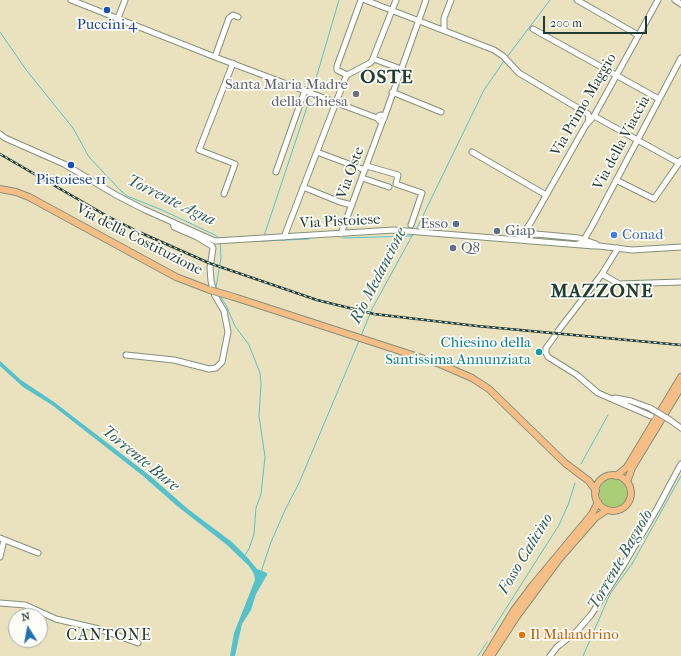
<!DOCTYPE html>
<style>
body{margin:0}
#map{position:relative;width:681px;height:656px;overflow:hidden;background:#eae2bf;font-family:"IM FELL French Canon",serif}
canvas{display:block}
.north{position:absolute;left:8px;top:608px;width:40px;height:40px;box-sizing:border-box;background:#fdfcf7;border:1px solid #a4b0a9;border-radius:50%;rotate:349deg;font-size:11px;font-weight:700;line-height:16px;text-align:center;color:#1f3d34}
.north::after{content:'';display:block;margin:auto;width:14px;height:18px;background:#1f6fb2;clip-path:polygon(50% 0,100% 100%,50% 72%,0 100%)}
.scale{position:absolute;left:543px;top:16px;width:104px;height:18px;box-sizing:border-box;border:2px solid #1f3d34;border-top:0;padding-left:5px;font-size:12px;line-height:14px;white-space:nowrap;color:#1f3d34;-webkit-text-stroke:3px #fdfcf7;paint-order:stroke}
</style>
<div id="map">
<canvas width="681" height="656"></canvas>
<div class="north">N</div>
<div class="scale">200 m</div>
</div>
<script>
const g = document.querySelector('canvas').getContext('2d');
g.lineJoin = 'round';
function fillPath(path, color) { g.fillStyle = color; g.fill(path, 'evenodd'); }
const shape = rows => new Path2D(rows.map(r => 'M' + r).join(''));
function trace(path, color, width, dash) { g.strokeStyle = color; g.lineWidth = width; g.lineCap = dash ? 'butt' : 'round'; g.setLineDash(dash || []); g.stroke(path); }
function label(font, color, halo, rows, align = 'center') {
  g.font = font + ' "IM FELL French Canon",serif'; g.lineWidth = 3.5; g.setLineDash([]); g.textBaseline = 'middle'; g.strokeStyle = halo; g.fillStyle = color; for (const [text, x, y, turn = 0] of rows) {
    g.save(); g.translate(x, y); g.rotate((+turn || 0) * Math.PI / 180); g.textAlign = isNaN(turn) ? turn : align; if (halo) g.strokeText(text, 0, 0); g.fillText(text, 0, 0); g.restore();
  }
}
fillPath(shape([
 '599 493a15 15 0 1 1 30 0a15 15 0 1 1-30 0Z'
]), '#aace78');
fillPath(shape([
 [0,361,21,380,54,402,149,475,188,509,232,542,247,557,257,569,267,573,267,575,256,594,251,610,242,624,235,656,230,656,234,633,255,580,254,574,249,566,227,545,177,506,143,476,52,405,23,387,0,366]
]), '#55c2cb');
trace(shape([
 [0,32,27,71,73,128,89,157,121,191,127,196,162,210,215,235,220,239],
 [507,57,550,0],
 [312,92,339,0],
 [416,230,484,90,504,61],
 [264,236,311,95],
 [343,238,412,236],
 [262,241,309,239],
 [217,290,216,287,221,258,220,242],
 [220,296,226,305,235,326,249,345,260,373,261,384,259,416,265,457,261,494,256,508,254,534,249,549,245,555],
 [361,336,372,309,413,234],
 [581,464,608,415],
 [261,572,271,542,286,508,299,483,359,341],
 [491,632,559,525,568,505,575,483],
 [478,656,487,642],
 [583,656,610,594,632,564,681,476]
]), '#55c2cb', 1);
const minor = shape([
 [71,0,215,57,377,118],
 [365,0,494,50,503,56,519,73,588,114,589,117,588,122],
 [577,0,638,35],
 [675,0,681,4],
 [118,18,125,0],
 [533,29,659,99],
 [444,30,444,18,451,0],
 [215,57,229,18,233,15,238,17],
 [374,59,401,69],
 [347,75,337,70,337,66,361,0],
 [392,92,441,112],
 '378 118a3 3 0 1 1 6 0a3 3 0 1 1-6 0Z',
 [594,116,679,163],
 [384,118,426,0],
 [0,134,5,138,64,164,116,195,143,209,215,241,394,230,594,246,599,246,632,250,681,247],
 [317,152,365,170],
 [472,152,546,195],
 [367,166,398,175,396,184,422,193,411,225],
 [276,172,305,90],
 [362,178,389,187],
 [616,180,654,199,681,160],
 [303,187,340,202,352,205],
 [224,194,235,164,199,150,233,63],
 [341,234,383,120],
 [284,237,345,79,347,75,370,63,372,61,396,0],
 [520,237,536,234,579,238,596,244],
 [521,237,531,222,586,125,594,116,658,0],
 [578,244,582,243,592,226,681,58],
 [602,274,619,284,681,282],
 [558,331,602,274,618,248],
 [555,336,546,348,546,353,548,357,577,375,598,393,651,416],
 [126,355,174,360,209,369,216,368,222,362,228,332,224,311,215,296,211,281,210,268,213,248,212,246,197,237,174,227,173,222],
 [615,398,631,401,650,408],
 [670,420,681,428],
 [0,538,38,553],
 [0,557,4,540],
 [0,603,25,605,56,619,99,629,138,643],
 [550,656,557,647,577,631,591,615,623,566,658,507,681,464]
]);
const major = shape([
 [0,189,16,192,29,197,176,277,210,290],
 [234,297,440,364,472,378,489,389,565,463,589,481,596,491],
 '595 493a18 18 0 1 1 36 0a18 18 0 1 1-36 0Z',
 [616,476,627,467,681,377],
 [627,482,632,468,681,387],
 [486,656,514,610,533,585,592,514,598,502],
 [491,656,517,616,560,558,595,518,607,510]
]);
trace(minor, '#84907a', 7);
trace(major, '#84907a', 8);
trace(minor, '#fff', 5);
trace(major, '#f6be87', 6);
const rail = shape([
 [0,154,107,216,139,232,209,263,317,300,374,314,477,326,681,345]
]);
trace(rail, '#1f3d34', 2.5);
trace(rail, '#fdfcf7', 1, [3]);
const minorBridge = shape([
 [650,408,670,420]
]);
const majorBridge = shape([
 [210,290,234,297]
]);
trace(minorBridge, '#84907a', 7, []);
trace(majorBridge, '#84907a', 8, []);
trace(minorBridge, '#fff', 5);
trace(majorBridge, '#f6be87', 6);
for (const [x, y, r, color] of [
 [107,10,4,"#1a4fb4"],
 [356,94,4,"#6b7280"],
 [71,165,4,"#1a4fb4"],
 [456,224,4,"#5c6f8a"],
 [497,231,4,"#5c6f8a"],
 [614,235,4,"#3f7fe0"],
 [453,248,4,"#5c6f8a"],
 [539,352,4,"#0f9aa8"],
 [522,635,4,"#e8710a"]
]) { const dot = new Path2D(); dot.arc(x, y, r, 0, 2 * Math.PI); g.fillStyle = color; g.fill(dot); trace(dot, '#fdfcf7', 1.5); }
label('15px', '#164399', '#fdfcf7', [
 ["Puccini 4",107,25],
 ["Pistoiese 11",71,180]
]);
label('15px', '#5b616d', '#fdfcf7', [
 ["Santa Maria Madre",348,85],
 ["della Chiesa",348,102]
], 'right');
label('15px', '#1f3d34', '#fdfcf7', [
 ["Via Primo Maggio",584,105,-60],
 ["Via della Viaccia",622,143,-62],
 ["Via Oste",351,173,-70],
 ["Via Pistoiese",340,222,-3],
 ["Via della Costituzione",139,240,27]
]);
label('15px', '#4e5e75', '#fdfcf7', [
 ["Esso",448,224,"right"],
 ["Giap",505,231],
 ["Q8",461,248]
], 'left');
label('15px', '#366cbe', '#fdfcf7', [
 ["Conad",622,235]
], 'left');
label('15px', '#0d838f', '#fdfcf7', [
 ["Chiesino della",531,343],
 ["Santissima Annunziata",531,360]
], 'right');
label('15px', '#c56008', '#fdfcf7', [
 ["Il Malandrino",530,635]
], 'left');
label('italic 16px', '#2c5e5a', '#fdfcf7', [
 ["Torrente Agna",171,201,26],
 ["Rio Medancione",379,276,-63],
 ["Torrente Bure",140,459,39],
 ["Fosso Calicino",526,554,-59],
 ["Torrente Bagnolo",621,560,-60]
]);
g.letterSpacing = '1px';
label('16px', '#1f3d34', '#fdfcf7', [
 ["CANTONE",109,636]
]);
g.letterSpacing = '0px';
g.letterSpacing = '1px';
label('bold 19px', '#1f3d34', '#fdfcf7', [
 ["OSTE",387,78],
 ["MAZZONE",602,292]
]);
g.letterSpacing = '0px';
</script>
